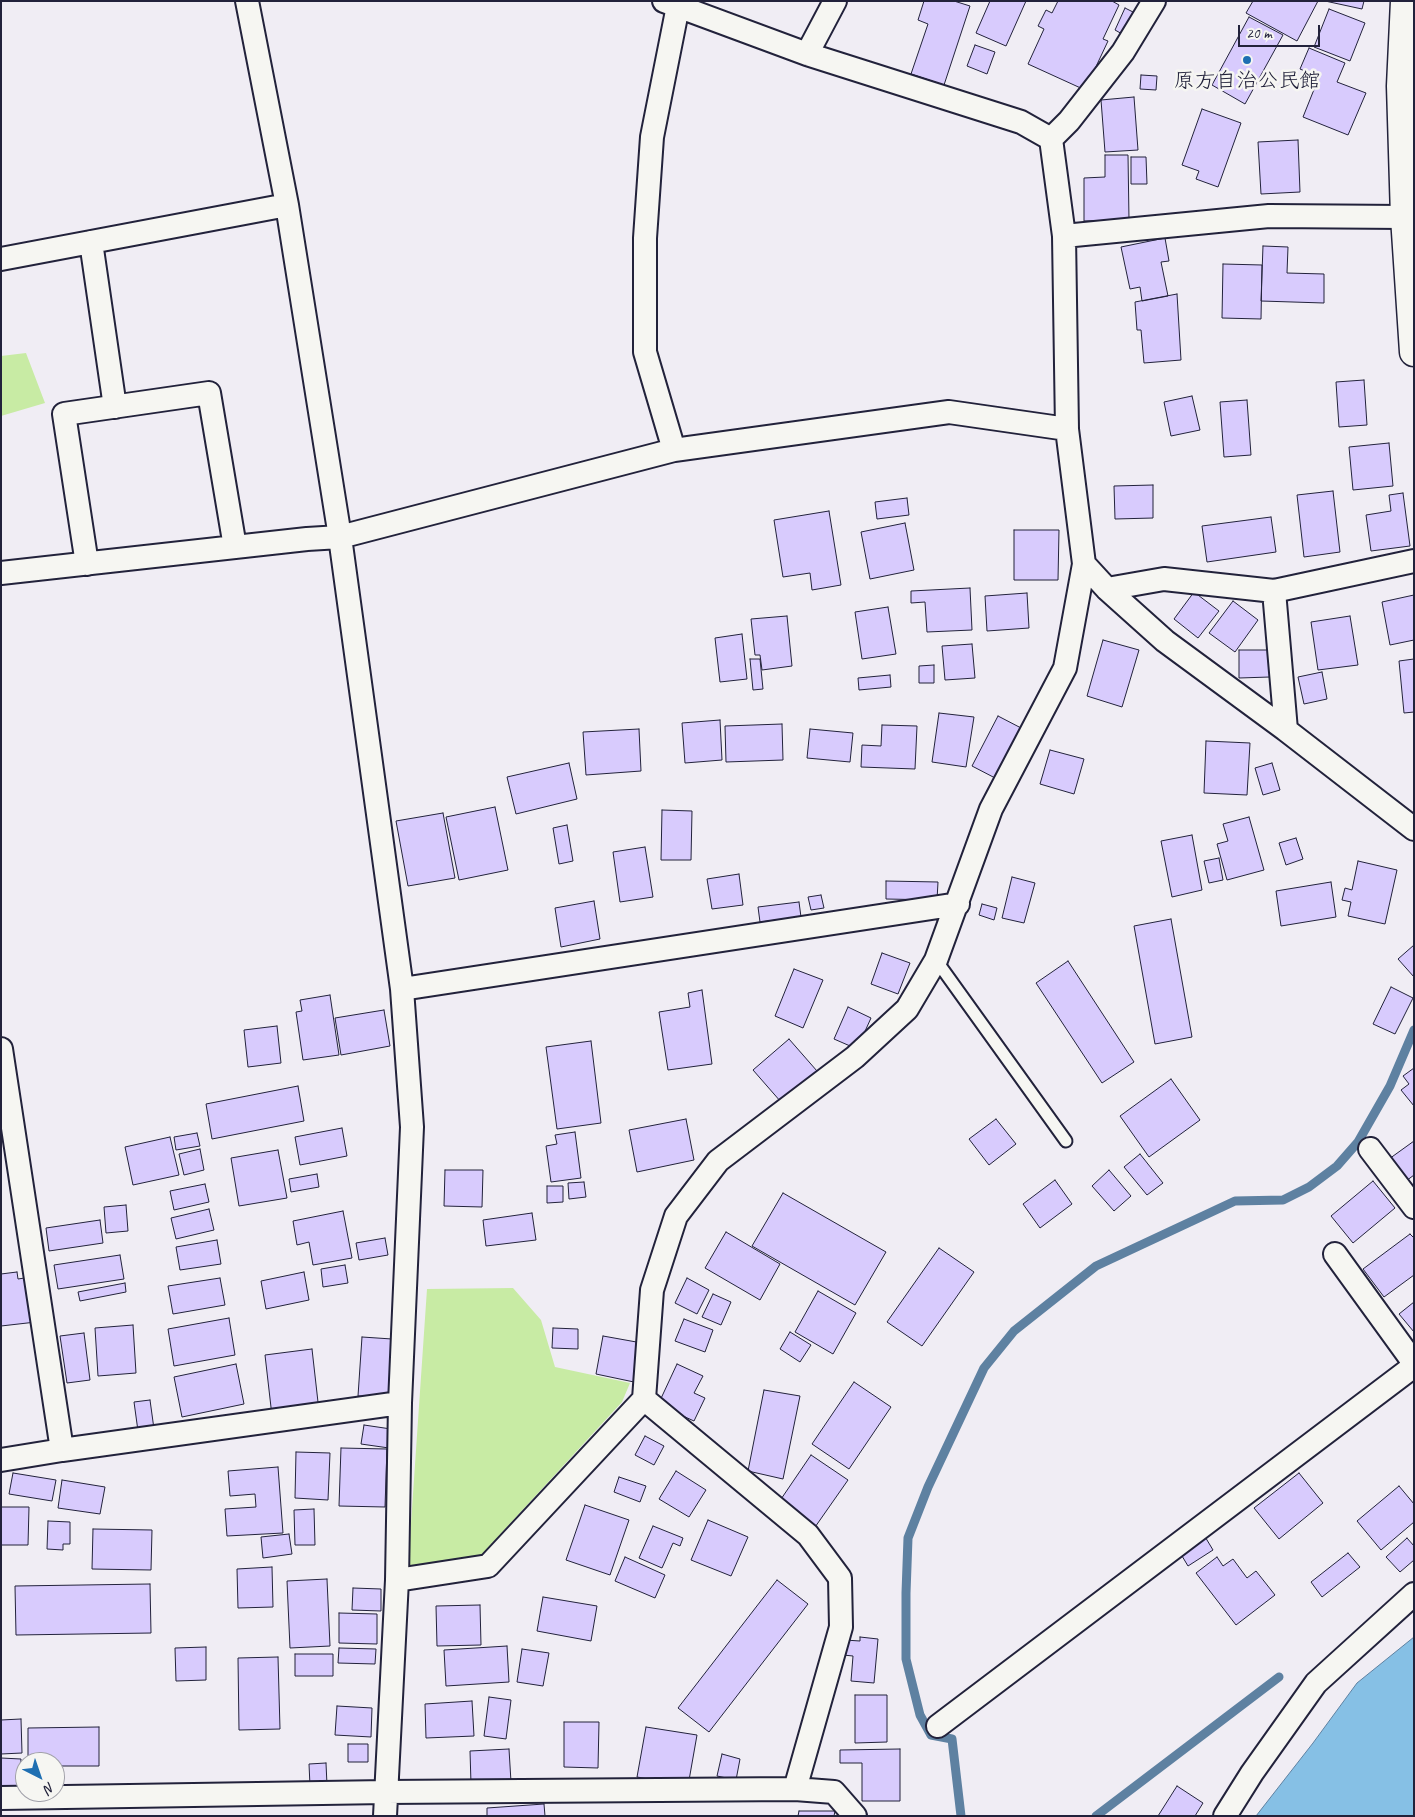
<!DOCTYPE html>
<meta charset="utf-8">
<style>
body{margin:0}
#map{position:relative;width:1415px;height:1817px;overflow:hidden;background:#f0edf4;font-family:Caveat,sans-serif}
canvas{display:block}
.frame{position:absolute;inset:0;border:2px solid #22223b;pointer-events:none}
.north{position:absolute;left:15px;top:1752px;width:50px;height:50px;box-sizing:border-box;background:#f6f6f2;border:1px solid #a1a1a9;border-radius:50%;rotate:139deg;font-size:14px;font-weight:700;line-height:20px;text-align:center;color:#22223b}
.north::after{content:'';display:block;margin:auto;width:18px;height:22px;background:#1f6fb2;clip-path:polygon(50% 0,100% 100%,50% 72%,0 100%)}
.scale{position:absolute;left:1238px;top:25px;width:82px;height:22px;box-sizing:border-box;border:2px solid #22223b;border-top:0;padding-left:6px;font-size:15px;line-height:18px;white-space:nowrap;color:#22223b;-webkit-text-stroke:4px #f6f6f2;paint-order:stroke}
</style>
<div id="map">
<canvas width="1415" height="1817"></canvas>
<div class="frame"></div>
<div class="north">N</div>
<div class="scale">20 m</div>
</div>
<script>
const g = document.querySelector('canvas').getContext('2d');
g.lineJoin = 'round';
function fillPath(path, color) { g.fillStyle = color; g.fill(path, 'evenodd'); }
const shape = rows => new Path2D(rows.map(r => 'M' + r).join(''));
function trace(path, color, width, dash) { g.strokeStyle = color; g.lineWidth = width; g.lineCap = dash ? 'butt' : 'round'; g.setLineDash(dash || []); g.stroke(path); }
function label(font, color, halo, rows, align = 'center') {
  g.font = font + ' Caveat,"Klee One",sans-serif'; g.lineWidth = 5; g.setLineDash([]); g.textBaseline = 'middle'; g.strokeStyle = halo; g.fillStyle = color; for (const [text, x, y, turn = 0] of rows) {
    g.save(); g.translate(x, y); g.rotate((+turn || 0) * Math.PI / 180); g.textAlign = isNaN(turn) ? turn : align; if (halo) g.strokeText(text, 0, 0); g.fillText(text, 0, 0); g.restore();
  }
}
fillPath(shape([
 [26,353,45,403,1,416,1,356],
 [513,1288,541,1320,555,1367,630,1383,622,1402,481,1555,408,1567,427,1289]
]), '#c8eba4');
const water = shape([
 [1414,1637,1414,1816,1256,1816,1313,1743,1357,1683,1414,1637]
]);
fillPath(water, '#86c0e5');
trace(water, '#5e81a1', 1);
trace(shape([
 [961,1816,952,1739,931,1735,920,1715,906,1659,906,1593,908,1538,928,1487,984,1368,1014,1331,1096,1266,1235,1201,1283,1200,1309,1187,1337,1166,1358,1142,1390,1086,1414,1030],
 [1096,1816,1279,1677]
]), '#5e81a1', 9);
const building = shape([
 [924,1,954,1,970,6,944,85,911,74,928,24,918,20,924,1],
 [990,1,1026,1,1006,46,976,33,990,1],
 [1058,1,1112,1,1119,5,1103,39,1108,41,1085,90,1028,64,1044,29,1038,26,1046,10,1052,13,1058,1],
 [1253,1,1318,1,1297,41,1246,13,1253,1],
 [1325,1,1364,1,1362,9,1325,1],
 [1125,8,1135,13,1124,35,1115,30,1125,8],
 [1329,9,1365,23,1350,61,1314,47,1329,9],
 [1249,17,1283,35,1245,104,1212,85,1249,17],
 [975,45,995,52,987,74,967,66,975,45],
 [1309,48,1345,63,1337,82,1366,93,1348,135,1303,117,1319,77,1300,69,1309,48],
 [1141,75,1157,76,1156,90,1140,89,1141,75],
 [1134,97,1138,150,1105,152,1101,100,1134,97],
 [1202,109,1241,123,1218,187,1196,179,1199,171,1182,165,1202,109],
 [1298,140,1300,192,1261,194,1258,142,1298,140],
 [1105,155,1128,155,1129,220,1084,221,1084,178,1105,177,1105,155],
 [1131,157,1146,157,1147,184,1131,184,1131,157],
 [1165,238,1169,261,1161,262,1168,296,1142,301,1140,287,1130,289,1121,247,1165,238],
 [1263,246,1288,247,1287,273,1324,274,1324,303,1261,301,1263,246],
 [1223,264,1262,265,1261,319,1222,318,1223,264],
 [1177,294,1181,360,1144,363,1141,330,1137,330,1135,302,1177,294],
 [1364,380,1367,425,1339,427,1336,382,1364,380],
 [1192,396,1200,430,1171,436,1164,402,1192,396],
 [1247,400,1251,455,1224,457,1220,402,1247,400],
 [1389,443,1393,486,1353,490,1349,447,1389,443],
 [1153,485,1153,518,1115,519,1114,486,1153,485],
 [1333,491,1340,552,1304,557,1297,495,1333,491],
 [1403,493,1410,546,1371,551,1366,515,1391,511,1389,495,1403,493],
 [907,498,909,515,877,519,875,502,907,498],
 [829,511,841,585,812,590,810,573,783,577,774,520,829,511],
 [1271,517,1276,552,1207,562,1202,526,1271,517],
 [905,523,914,570,870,579,861,532,905,523],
 [1014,530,1059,530,1058,580,1014,580,1014,530],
 [970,588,972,630,927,632,925,602,911,603,911,591,970,588],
 [1194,592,1219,611,1198,638,1174,619,1194,592],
 [1027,593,1029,628,987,631,985,596,1027,593],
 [1414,595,1414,640,1390,645,1382,602,1414,595],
 [1233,601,1258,620,1235,652,1209,633,1233,601],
 [888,607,896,654,862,659,855,612,888,607],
 [787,616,792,666,762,670,760,655,755,655,751,619,787,616],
 [1350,616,1358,665,1318,670,1311,622,1350,616],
 [742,634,747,679,720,682,715,638,742,634],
 [1103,640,1139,650,1122,707,1087,696,1103,640],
 [972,644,975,678,945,680,942,646,972,644],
 [1239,650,1270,650,1270,677,1239,678,1239,650],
 [750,659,760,659,763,689,753,690,750,659],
 [1414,659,1414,712,1404,713,1399,661,1414,659],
 [934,665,934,683,919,683,919,666,934,665],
 [1322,672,1327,699,1304,704,1298,677,1322,672],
 [890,675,891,687,859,690,858,678,890,675],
 [939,713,974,717,966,767,932,762,939,713],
 [998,716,1023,729,997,779,972,766,998,716],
 [720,720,722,760,685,763,682,723,720,720],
 [782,724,783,760,726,762,725,726,782,724],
 [882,725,917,726,915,769,861,767,862,745,881,746,882,725],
 [639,729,641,771,586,775,583,732,639,729],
 [810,729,853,733,850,762,807,758,810,729],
 [1206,741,1250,743,1247,795,1204,793,1206,741],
 [1050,750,1084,759,1074,794,1040,784,1050,750],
 [569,763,577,799,516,814,507,777,569,763],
 [1272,763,1280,790,1263,795,1255,768,1272,763],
 [495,807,508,870,459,880,446,817,495,807],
 [662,810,692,811,691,860,661,860,662,810],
 [443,813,455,878,408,886,396,821,443,813],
 [1249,817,1264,870,1227,880,1217,844,1228,841,1223,824,1249,817],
 [567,825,573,861,559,864,553,828,567,825],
 [1192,835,1202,890,1172,897,1161,841,1192,835],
 [1296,838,1303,859,1286,865,1279,843,1296,838],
 [645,847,653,897,620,902,613,852,645,847],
 [1219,858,1223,880,1209,883,1204,861,1219,858],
 [1358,861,1397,870,1385,924,1348,916,1351,902,1342,900,1345,888,1352,890,1358,861],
 [739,874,743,905,712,909,707,879,739,874],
 [1012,877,1035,883,1024,923,1002,918,1012,877],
 [886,881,938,882,937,900,886,899,886,881],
 [1331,882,1336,917,1281,926,1276,891,1331,882],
 [821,895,824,908,811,910,808,897,821,895],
 [594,901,600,939,561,947,555,908,594,901],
 [799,902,801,917,760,922,758,907,799,902],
 [982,904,997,908,994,920,979,915,982,904],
 [1171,919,1192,1037,1155,1044,1134,926,1171,919],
 [1414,945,1414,977,1398,959,1414,945],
 [882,953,910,963,898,994,871,984,882,953],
 [1068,961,1134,1062,1102,1083,1036,983,1068,961],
 [794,969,823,980,803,1028,775,1016,794,969],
 [1391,987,1413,998,1395,1034,1373,1024,1391,987],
 [702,990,712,1064,668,1070,659,1012,690,1007,688,993,702,990],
 [330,995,339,1055,303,1060,296,1012,302,1011,300,1000,330,995],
 [848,1007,871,1018,857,1049,834,1039,848,1007],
 [384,1010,390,1046,341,1055,335,1018,384,1010],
 [277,1026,281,1063,248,1067,244,1030,277,1026],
 [789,1039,817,1071,781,1102,753,1070,789,1039],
 [591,1041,601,1123,557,1129,546,1047,591,1041],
 [1414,1068,1414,1106,1401,1090,1409,1084,1403,1076,1414,1068],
 [1171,1079,1200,1120,1149,1157,1120,1116,1171,1079],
 [298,1086,304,1121,212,1139,206,1104,298,1086],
 [686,1119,694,1160,637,1172,629,1130,686,1119],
 [996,1119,1016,1144,989,1165,969,1139,996,1119],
 [342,1128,347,1156,300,1165,295,1137,342,1128],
 [575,1132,581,1178,551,1182,546,1146,557,1144,555,1135,575,1132],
 [197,1133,200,1146,176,1150,174,1137,197,1133],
 [170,1137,179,1175,133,1185,125,1147,170,1137],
 [1414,1141,1414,1175,1406,1181,1389,1159,1414,1141],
 [200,1149,204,1170,184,1175,179,1154,200,1149],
 [278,1150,287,1198,239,1206,231,1158,278,1150],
 [1140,1154,1163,1183,1147,1195,1124,1167,1140,1154],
 [445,1170,483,1170,482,1207,444,1206,445,1170],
 [1109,1170,1131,1196,1114,1211,1092,1186,1109,1170],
 [317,1174,319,1187,291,1192,289,1179,317,1174],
 [1055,1180,1072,1204,1040,1228,1023,1204,1055,1180],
 [1373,1181,1395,1208,1353,1243,1331,1216,1373,1181],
 [584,1182,586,1197,569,1199,568,1183,584,1182],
 [205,1184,209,1202,174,1210,170,1191,205,1184],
 [547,1186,563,1186,563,1202,547,1203,547,1186],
 [783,1193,886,1252,855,1305,752,1246,783,1193],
 [126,1205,128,1231,106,1233,104,1207,126,1205],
 [209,1209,214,1230,176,1239,171,1218,209,1209],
 [343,1211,352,1258,313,1265,309,1242,297,1245,293,1221,343,1211],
 [532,1213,536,1240,486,1246,483,1220,532,1213],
 [100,1220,103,1243,49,1251,46,1228,100,1220],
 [726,1232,780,1264,760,1300,705,1268,726,1232],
 [1410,1234,1414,1238,1414,1275,1384,1297,1363,1269,1410,1234],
 [385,1238,388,1255,359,1260,356,1243,385,1238],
 [217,1240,221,1264,180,1270,176,1247,217,1240],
 [939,1248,974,1272,922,1346,887,1322,939,1248],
 [120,1255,124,1279,58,1289,54,1265,120,1255],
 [345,1265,348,1283,323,1287,321,1269,345,1265],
 [17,1272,18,1279,31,1277,36,1322,1,1326,1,1274,17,1272],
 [304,1272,309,1300,266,1309,261,1281,304,1272],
 [220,1278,225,1305,173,1314,168,1286,220,1278],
 [687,1278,709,1290,697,1314,675,1303,687,1278],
 [125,1283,126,1292,80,1301,78,1292,125,1283],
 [818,1291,856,1313,833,1354,795,1332,818,1291],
 [713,1294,731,1302,721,1325,702,1317,713,1294],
 [1414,1302,1414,1332,1399,1314,1414,1302],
 [229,1318,235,1355,174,1366,168,1329,229,1318],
 [684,1319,713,1330,705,1352,675,1341,684,1319],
 [133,1325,136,1373,98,1376,95,1328,133,1325],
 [553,1328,578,1329,578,1349,552,1348,553,1328],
 [790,1332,811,1345,800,1362,780,1349,790,1332],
 [84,1333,90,1380,67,1383,60,1336,84,1333],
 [603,1336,642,1343,634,1382,596,1374,603,1336],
 [362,1337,392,1339,388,1398,358,1396,362,1337],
 [312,1349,319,1411,272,1416,265,1355,312,1349],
 [236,1364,244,1404,182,1417,174,1377,236,1364],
 [677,1364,703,1376,694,1393,705,1398,694,1421,683,1416,681,1419,657,1407,677,1364],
 [854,1382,891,1407,849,1469,812,1444,854,1382],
 [764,1390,800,1396,783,1479,748,1471,764,1390],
 [150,1400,154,1429,138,1431,134,1402,150,1400],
 [364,1425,391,1429,389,1448,361,1444,364,1425],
 [645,1436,664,1446,654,1465,635,1455,645,1436],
 [341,1448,387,1449,385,1507,339,1506,341,1448],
 [296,1452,330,1453,328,1500,295,1498,296,1452],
 [811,1455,848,1480,813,1530,777,1505,811,1455],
 [278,1467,283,1533,227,1536,225,1509,256,1507,255,1494,230,1496,228,1471,278,1467],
 [676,1471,706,1490,689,1517,659,1499,676,1471],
 [13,1473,56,1480,52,1501,9,1494,13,1473],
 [1299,1473,1323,1503,1279,1539,1254,1508,1299,1473],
 [619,1477,646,1486,640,1502,614,1492,619,1477],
 [62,1480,105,1487,100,1514,58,1508,62,1480],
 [1399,1486,1414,1504,1414,1522,1381,1550,1357,1521,1399,1486],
 [585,1505,629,1520,610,1575,566,1560,585,1505],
 [1,1507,29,1507,28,1545,1,1545,1,1507],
 [314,1509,315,1545,295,1545,294,1510,314,1509],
 [708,1520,748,1537,731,1576,691,1560,708,1520],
 [48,1521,70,1522,70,1544,63,1544,63,1550,47,1549,48,1521],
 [653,1526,683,1538,680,1546,673,1543,662,1568,639,1558,653,1526],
 [93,1529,152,1530,151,1570,92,1569,93,1529],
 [289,1534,292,1554,263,1558,261,1537,289,1534],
 [1204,1535,1213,1550,1188,1566,1179,1551,1204,1535],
 [1407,1538,1414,1546,1414,1560,1400,1572,1386,1557,1407,1538],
 [1348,1553,1360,1567,1322,1597,1311,1582,1348,1553],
 [625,1557,665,1575,655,1598,615,1581,625,1557],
 [1217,1557,1223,1566,1233,1559,1247,1578,1256,1571,1275,1595,1236,1625,1196,1573,1217,1557],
 [272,1567,273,1607,238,1608,237,1569,272,1567],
 [327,1579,330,1646,290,1648,287,1581,327,1579],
 [777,1580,808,1604,709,1732,678,1708,777,1580],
 [150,1584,151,1633,16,1635,15,1586,150,1584],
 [353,1588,381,1589,381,1611,352,1610,353,1588],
 [543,1597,597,1606,591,1641,537,1631,543,1597],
 [480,1605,481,1645,437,1646,436,1606,480,1605],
 [339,1613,377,1614,377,1644,339,1643,339,1613],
 [860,1637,878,1639,874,1683,851,1681,853,1656,843,1655,845,1640,860,1641,860,1637],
 [507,1646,509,1682,446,1686,444,1650,507,1646],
 [206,1647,206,1680,176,1681,175,1648,206,1647],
 [339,1648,376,1649,375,1664,338,1663,339,1648],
 [522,1649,549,1653,543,1686,517,1682,522,1649],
 [295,1654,333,1654,333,1676,295,1676,295,1654],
 [278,1657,280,1729,239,1730,238,1658,278,1657],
 [855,1695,887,1695,887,1742,855,1743,855,1695],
 [489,1697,511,1700,506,1739,484,1736,489,1697],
 [472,1701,474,1736,426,1738,425,1704,472,1701],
 [337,1706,372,1708,371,1737,335,1735,337,1706],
 [21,1719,22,1753,1,1754,1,1720,21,1719],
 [564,1722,599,1722,598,1768,564,1767,564,1722],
 [99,1727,99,1766,55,1766,55,1762,28,1762,28,1728,99,1727],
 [646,1727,697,1735,688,1786,637,1777,646,1727],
 [348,1744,368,1744,368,1762,348,1762,348,1744],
 [509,1749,511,1782,471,1784,470,1751,509,1749],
 [900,1749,900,1801,862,1801,862,1763,840,1763,840,1750,900,1749],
 [722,1754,740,1759,736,1780,717,1776,722,1754],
 [1,1758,21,1759,19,1795,1,1794,1,1758],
 [326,1763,327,1785,310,1786,309,1764,326,1763],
 [1177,1786,1203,1803,1195,1816,1158,1816,1177,1786],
 [544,1804,545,1816,487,1816,487,1808,544,1804],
 [799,1811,835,1811,834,1816,798,1816,799,1811]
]);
fillPath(building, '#d8cbfd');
trace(building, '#22223b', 1);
const service = shape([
 [936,960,1066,1141]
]);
const minor = shape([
 [247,1,287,205,340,537,402,989,412,1127,400,1403,397,1580,385,1816],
 [664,1,807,54,1021,122,1051,139],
 [807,54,835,1],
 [1051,139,1069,121,1123,52,1154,1],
 [1064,236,1269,216,1405,217],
 [91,242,115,407],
 [1,259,287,205],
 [674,450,645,352,645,238,652,137,678,6],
 [87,564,64,414,209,393,235,547],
 [1084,564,1107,589,1165,641,1286,730,1414,829],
 [1,573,307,539,340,537,674,450,949,412,1067,429],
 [1107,589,1164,579,1274,591,1414,561],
 [1274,591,1286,730],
 [402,989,958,904],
 [1,1049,62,1450],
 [1370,1149,1414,1207],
 [1335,1254,1414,1363],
 [644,1399,808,1535,840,1578,841,1627,795,1789],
 [1,1460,62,1450,400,1403],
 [397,1580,488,1566,644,1399,652,1290,676,1216,718,1161,855,1057,907,1009,936,960,991,809,1065,668,1084,564,1067,429,1064,236,1051,139],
 [938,1726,1414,1366],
 [1,1798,386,1792,795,1789,834,1792,855,1816],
 [1225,1816,1252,1773,1316,1683,1414,1594]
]);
const secondary = shape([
 [1405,1,1401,86,1405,217,1414,352]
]);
trace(service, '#22223b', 15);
trace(minor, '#22223b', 26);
trace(secondary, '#22223b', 31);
trace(service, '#f6f6f2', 11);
trace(minor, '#f6f6f2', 22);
trace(secondary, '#f6f6f2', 28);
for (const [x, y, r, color] of [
 [1247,60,5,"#1f6fb2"]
]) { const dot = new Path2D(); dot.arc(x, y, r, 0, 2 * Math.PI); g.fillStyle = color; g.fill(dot); trace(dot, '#f6f6f2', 2); }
label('21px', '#22223b', '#f6f6f2', [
 ["原方自治公民館",1247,81]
]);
</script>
